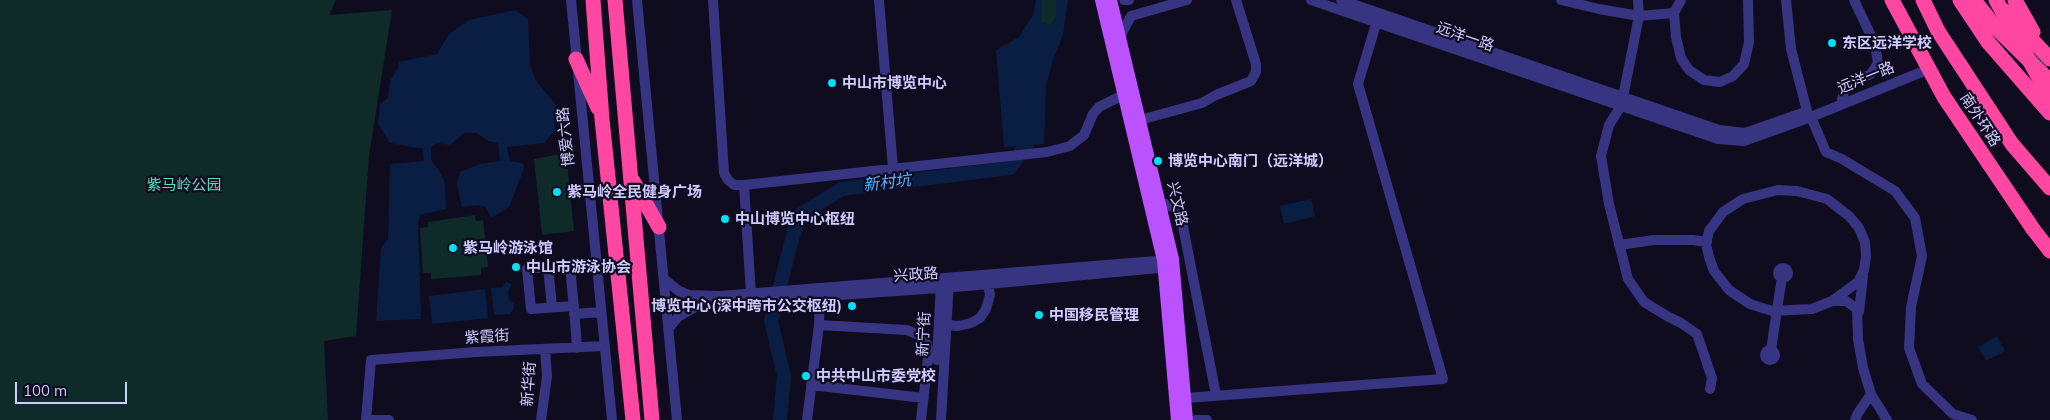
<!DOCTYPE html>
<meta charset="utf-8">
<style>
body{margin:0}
#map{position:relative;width:2050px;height:420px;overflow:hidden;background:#0f0c20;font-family:Mulish,sans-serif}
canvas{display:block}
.scale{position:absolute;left:15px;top:382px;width:112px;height:22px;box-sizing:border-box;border:2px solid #d0cbff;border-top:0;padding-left:6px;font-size:15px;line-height:18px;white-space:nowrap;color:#d0cbff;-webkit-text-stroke:4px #0f0c20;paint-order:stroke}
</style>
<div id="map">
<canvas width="2050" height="420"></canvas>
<div class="scale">100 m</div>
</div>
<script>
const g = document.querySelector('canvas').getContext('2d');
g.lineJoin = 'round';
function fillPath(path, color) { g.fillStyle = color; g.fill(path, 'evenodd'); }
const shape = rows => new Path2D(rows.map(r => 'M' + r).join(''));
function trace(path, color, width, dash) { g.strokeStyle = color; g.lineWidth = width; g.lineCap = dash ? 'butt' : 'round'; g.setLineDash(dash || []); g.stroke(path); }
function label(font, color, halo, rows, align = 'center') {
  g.font = font + ' Mulish,"Noto Sans SC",sans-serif'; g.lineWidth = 4.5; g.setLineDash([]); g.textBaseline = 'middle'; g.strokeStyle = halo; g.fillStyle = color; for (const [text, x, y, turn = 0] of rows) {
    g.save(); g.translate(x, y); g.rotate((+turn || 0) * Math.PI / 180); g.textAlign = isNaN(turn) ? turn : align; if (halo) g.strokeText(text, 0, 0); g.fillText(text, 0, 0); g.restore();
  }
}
fillPath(shape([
 [0,0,336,0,329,15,392,10,369,156,356,336,324,341,328,420,0,420],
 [1042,0,1056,0,1056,18,1050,26,1042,22],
 [566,153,574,231,542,235,534,159],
 [475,215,476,221,483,220,488,267,481,268,481,275,431,279,431,273,423,273,420,228,428,227,428,222]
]), '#0e2a29');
fillPath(shape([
 [1036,0,1042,0,1042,22,1050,26,1056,18,1056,0,1068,0,1063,35,1053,60,1046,85,1044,144,1004,147,996,50,1019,37,1033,15],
 [515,10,528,19,530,65,536,81,556,105,555,130,544,143,507,147,510,161,521,163,524,165,523,171,509,207,491,218,486,207,478,205,462,207,457,185,460,172,480,164,500,161,498,143,488,141,477,133,464,133,450,145,437,143,431,147,431,160,439,170,445,183,446,209,420,215,418,223,421,319,376,321,381,248,388,239,390,164,424,161,423,149,390,143,378,124,380,104,388,98,390,81,398,68,398,62,437,54,449,34,469,20],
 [1311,199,1315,216,1284,224,1280,206],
 [506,282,512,284,508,291,509,300,514,304,513,310,510,314,494,315,491,288,502,287],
 [485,289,488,318,432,324,429,296],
 [1997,336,2005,351,1986,361,1978,347]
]), '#091e42');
trace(shape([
 [780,420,784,376,771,321,798,216,842,189,1010,168,1026,145,1025,128]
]), '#091e42', 14);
trace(shape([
 [571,0,612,420],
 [637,0,677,420],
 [713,0,724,173,728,180,734,185,744,185,751,294],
 [879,0,893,168],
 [1124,0,1129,0],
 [1311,0,1718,139,1744,141,1811,117,1929,69],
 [1341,0,1719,130,1745,133,1805,112],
 [1561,0,1599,9,1639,16,1674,13],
 [1681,0,1674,13,1676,37,1681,58,1689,70,1704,80,1720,82,1733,76,1744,64,1749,42,1748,0],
 [1786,0,1791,49,1807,111],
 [1120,37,1131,16,1187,0],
 [1623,97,1639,16,1638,0],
 [1842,99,1846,85,1871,74,1878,63,1875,44,1854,0],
 [1621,106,1609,125,1601,156,1609,204,1628,279,1644,302,1667,316,1681,323,1697,334,1712,378,1710,389],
 [1811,117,1826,152,1842,159,1895,191,1915,218,1922,256,1911,307,1909,348,1922,384,1953,414,1972,420],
 [1140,120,1202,103,1216,95,1251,81,1256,72,1256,64,1236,0],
 [744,185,1047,152,1070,146,1084,135,1093,114,1099,107,1123,95],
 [1778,190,1797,191,1827,199,1849,216,1859,228,1865,242,1866,256,1864,270,1858,282,1832,301,1812,309,1772,311,1750,304,1729,290,1714,271,1709,257,1706,244,1709,231,1723,212,1743,199,1778,190],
 [1161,205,1166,204,1180,211,1216,395],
 [1619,245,1654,240,1693,240,1707,242],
 [548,267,552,307],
 '1778 273a5 5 0 1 1 10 0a5 5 0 1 1-10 0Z',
 [664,279,679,291,689,295,720,296,1169,260],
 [1832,301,1846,301,1857,309,1858,339,1863,368,1871,394,1887,420],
 [574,306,531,309,527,269,570,265,575,321,577,348],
 [1859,312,1863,276],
 [574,314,601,312],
 [819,325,907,330,918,335,927,344,928,358,921,420],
 [946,325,958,326,971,323,980,318,986,309,990,295,988,284],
 [668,329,678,317,699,305,967,286,1169,267],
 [1771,350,1782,277],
 '1765 355a5 5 0 1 1 10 0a5 5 0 1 1-10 0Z',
 [937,360,941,282],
 [811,385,924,398],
 [1186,398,1443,379,1358,84,1379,14],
 [366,420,371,360,476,352,605,346],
 [366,420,389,420],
 [541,420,547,376,545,350],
 [807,420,819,325,820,292],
 [941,420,949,281],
 [1196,420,1207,420],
 [1855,420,1858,413,1871,394]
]), '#373481', 10);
trace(shape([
 [1101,0,1163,260,1177,420],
 [1111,0,1173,259,1187,420]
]), '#bc52ff', 12);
trace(shape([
 [593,0,602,119,633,420],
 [615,0,652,420],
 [1892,0,1944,97,2033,229,2050,251],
 [1923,0,1938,31,2012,144,2050,188],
 [1960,0,1988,42,2050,113],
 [1974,0,1997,29,2050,81],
 [2015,0,2033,32],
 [2005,11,2050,59],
 [576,59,598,108],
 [633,181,659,227]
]), '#ff46a0', 15);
trace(shape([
 [1996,0,2050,98]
]), '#ff46a0', 15);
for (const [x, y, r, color] of [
 [1832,43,5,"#00e0f6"],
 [832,83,5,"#00e0f6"],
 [1158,161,5,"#00e0f6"],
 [557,192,5,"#00e0f6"],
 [725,219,5,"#00e0f6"],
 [453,248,5,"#00e0f6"],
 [516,267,5,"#00e0f6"],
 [852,306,5,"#00e0f6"],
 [1039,315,5,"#00e0f6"],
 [806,376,5,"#00e0f6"]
]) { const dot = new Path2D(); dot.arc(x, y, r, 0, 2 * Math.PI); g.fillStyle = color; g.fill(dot); trace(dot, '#0f0c20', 2); }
label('15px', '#d0cbff', '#0f0c20', [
 ["远洋一路",1465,37,19],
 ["远洋一路",1866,78,-22],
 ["南外环路",1980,120,57],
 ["博爱六路",566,137,-96],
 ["兴文路",1177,204,77],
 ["兴政路",916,275,-4],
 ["新宁街",924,334,-87],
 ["紫霞街",487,337,-3],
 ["新华街",529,384,-86]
]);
label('bold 15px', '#d0cbff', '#0f0c20', [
 ["东区远洋学校",1842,43],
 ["中山市博览中心",842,83],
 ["博览中心南门（远洋城）",1168,161],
 ["紫马岭全民健身广场",567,192],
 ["中山博览中心枢纽",735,219],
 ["紫马岭游泳馆",463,248],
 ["中山市游泳协会",526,267],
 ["博览中心(深中跨市公交枢纽)",842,306,"right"],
 ["中国移民管理",1049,315],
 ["中共中山市委党校",816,376]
], 'left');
label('15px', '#52e4be', '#0f0c20', [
 ["紫马岭公园",184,185]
]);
label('italic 16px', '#59b4ff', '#0f0c20', [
 ["新村坑",887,183,-7]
]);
</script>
